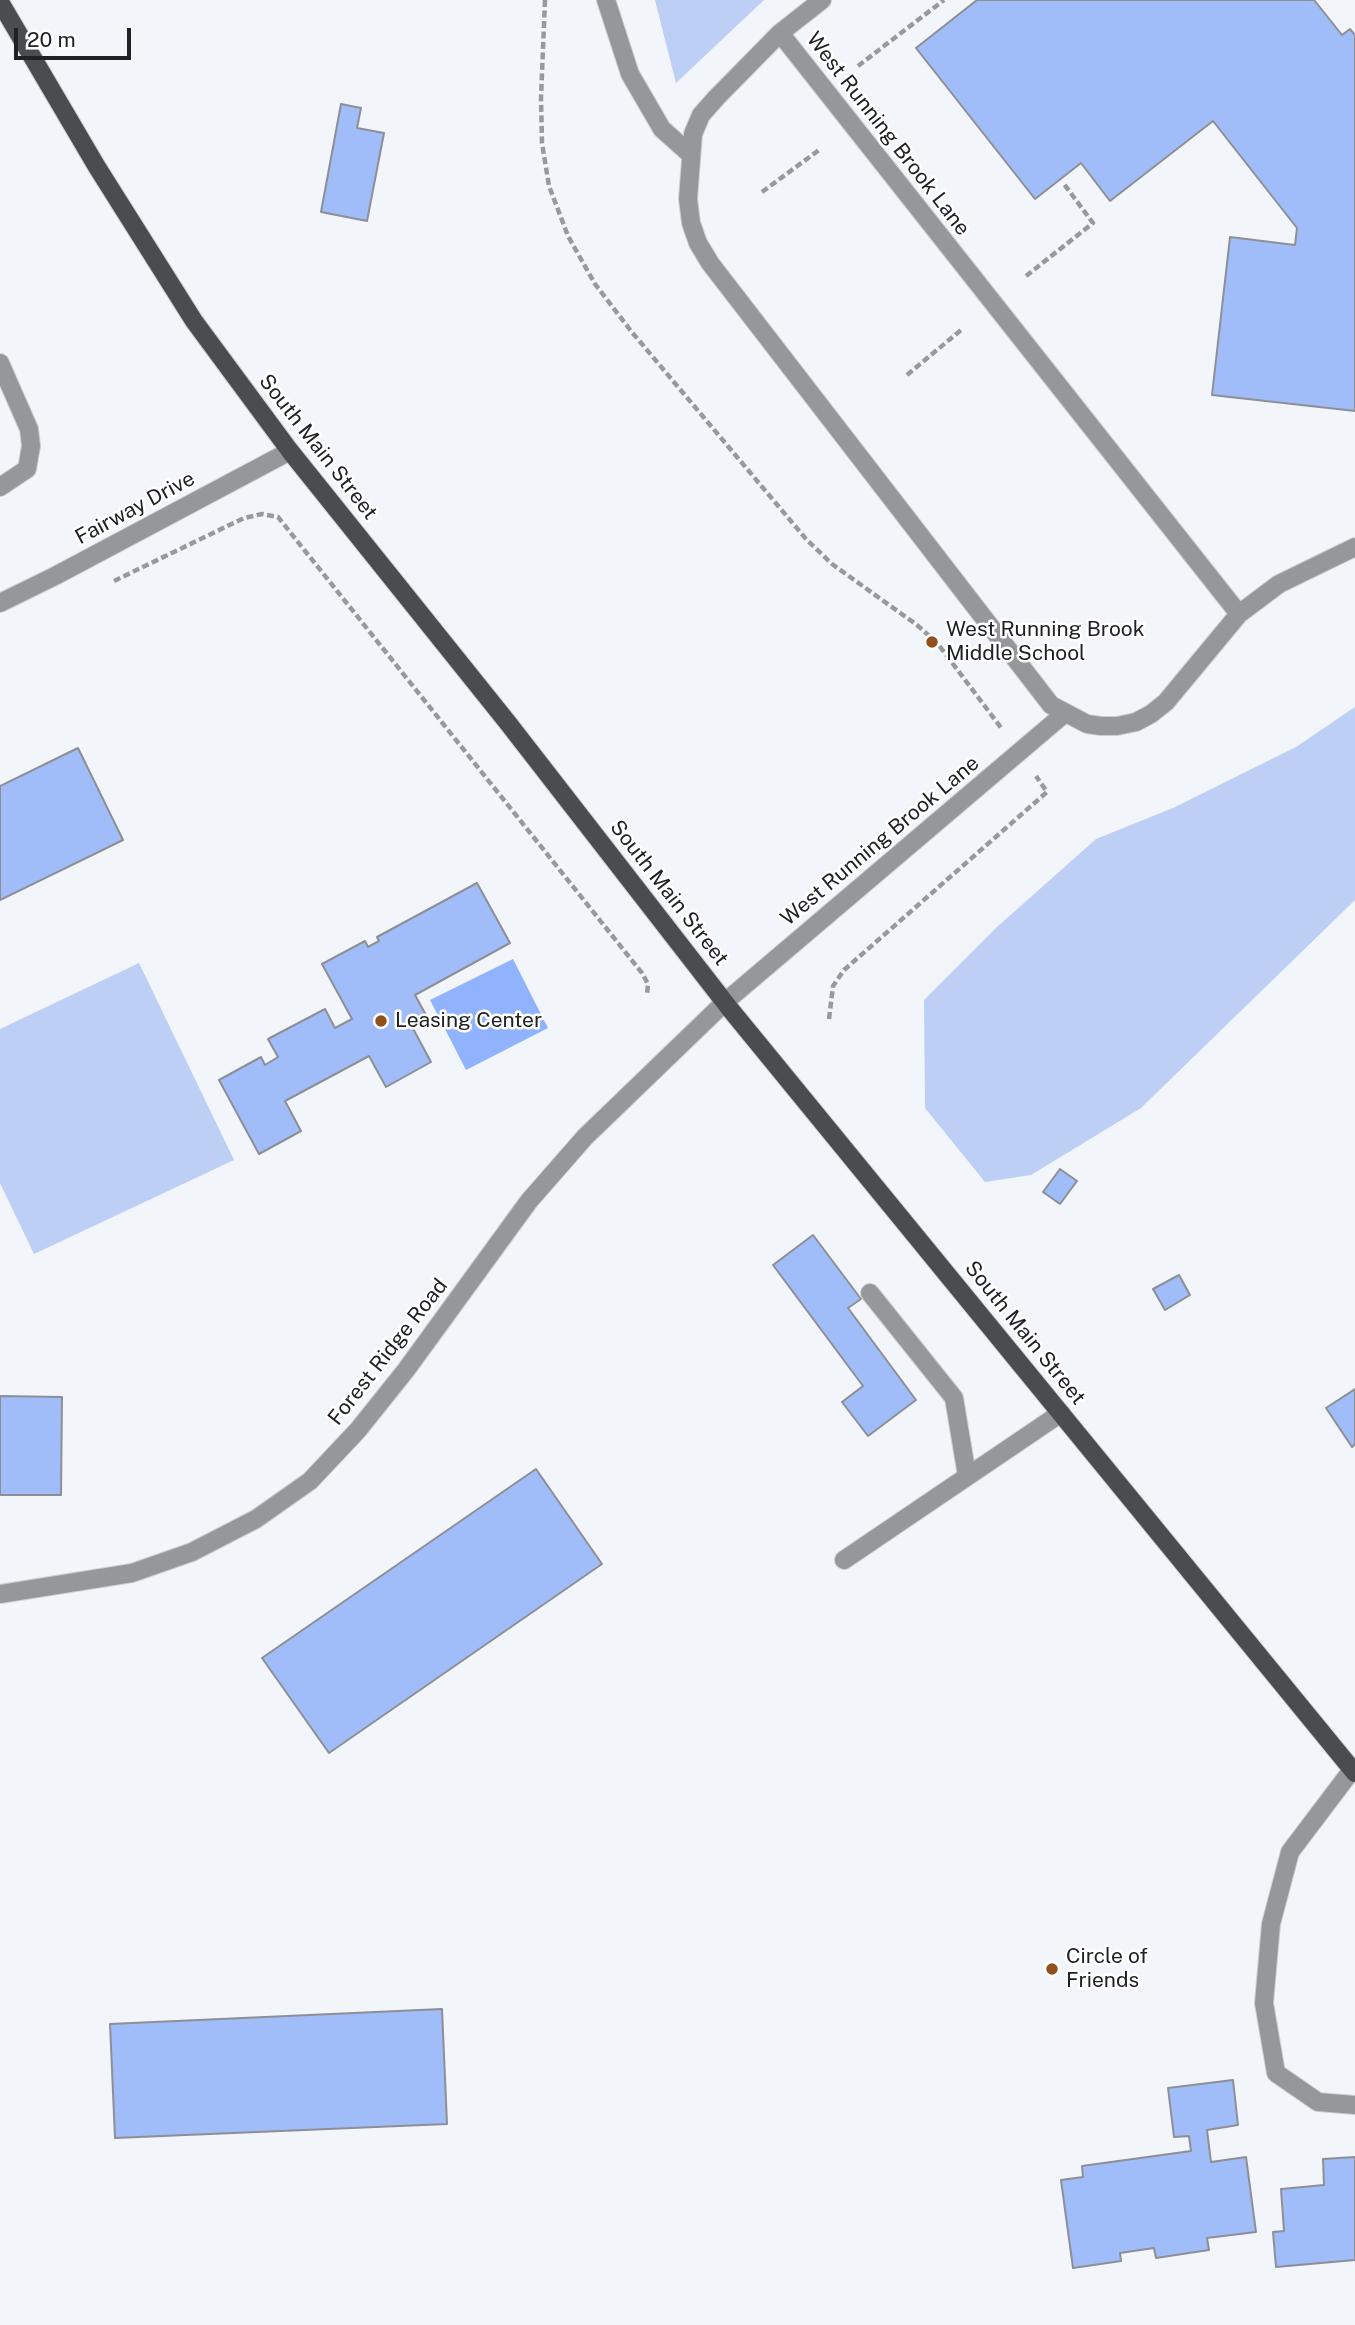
<!DOCTYPE html>
<style>
body{margin:0}
#map{position:relative;width:1355px;height:2325px;overflow:hidden;background:#f2f5fa;font-family:"Public Sans",sans-serif}
canvas{display:block}
.scale{position:absolute;left:14px;top:28px;width:117px;height:32px;box-sizing:border-box;border:4px solid #202123;border-top:0;padding-left:9px;font-size:21px;line-height:24px;white-space:nowrap;color:#202123;-webkit-text-stroke:5px #fff;paint-order:stroke}
</style>
<div id="map">
<canvas width="1355" height="2325"></canvas>
<div class="scale">20 m</div>
</div>
<script>
const g = document.querySelector('canvas').getContext('2d');
g.lineJoin = 'round';
function fillPath(path, color) { g.fillStyle = color; g.fill(path, 'evenodd'); }
const shape = rows => new Path2D(rows.map(r => 'M' + r).join(''));
function trace(path, color, width, dash) { g.strokeStyle = color; g.lineWidth = width; g.lineCap = dash ? 'butt' : 'round'; g.setLineDash(dash || []); g.stroke(path); }
function label(font, color, halo, rows, align = 'center') {
  g.font = font + ' "Public Sans",sans-serif'; g.lineWidth = 5; g.setLineDash([]); g.textBaseline = 'middle'; g.strokeStyle = halo; g.fillStyle = color; for (const [text, x, y, turn = 0] of rows) {
    g.save(); g.translate(x, y); g.rotate((+turn || 0) * Math.PI / 180); g.textAlign = isNaN(turn) ? turn : align; if (halo) g.strokeText(text, 0, 0); g.fillText(text, 0, 0); g.restore();
  }
}
fillPath(shape([
 [655,0,764,0,676,83],
 [1355,707,1355,900,1141,1108,1031,1175,985,1182,925,1108,924,1000,997,927,1096,839,1173,808,1296,747],
 [139,963,234,1160,34,1254,0,1183,0,1029]
]), '#bdcff4');
fillPath(shape([
 [513,959,548,1028,466,1070,430,1000]
]), '#91b3fe');
const building = shape([
 [977,0,1314,0,1342,35,1350,29,1355,35,1355,411,1212,395,1230,237,1295,245,1297,228,1213,121,1110,201,1081,163,1035,199,916,48,977,0],
 [341,104,361,108,357,128,384,133,367,221,321,212,341,104],
 [78,748,123,840,0,900,0,786,78,748],
 [477,883,510,943,415,995,426,1015,410,1023,431,1062,386,1087,369,1056,285,1101,301,1131,259,1154,219,1080,261,1057,265,1065,278,1057,268,1039,325,1009,335,1028,352,1019,322,964,365,941,368,947,379,941,377,937,477,883],
 [1060,1169,1077,1181,1060,1204,1043,1192,1060,1169],
 [813,1235,861,1299,848,1308,916,1400,868,1436,842,1402,863,1386,773,1265,813,1235],
 [1179,1275,1190,1295,1165,1310,1153,1289,1179,1275],
 [1355,1389,1355,1444,1352,1447,1326,1408,1355,1389],
 [0,1396,62,1397,61,1495,0,1495,0,1396],
 [536,1469,602,1564,329,1753,262,1658,536,1469],
 [442,2009,447,2124,115,2138,110,2024,442,2009],
 [1233,2080,1238,2125,1207,2130,1211,2162,1246,2157,1256,2232,1207,2238,1209,2250,1156,2258,1154,2248,1120,2253,1121,2261,1073,2268,1061,2180,1083,2177,1082,2166,1191,2151,1189,2136,1174,2137,1168,2088,1233,2080],
 [1355,2157,1355,2260,1276,2267,1273,2232,1284,2231,1281,2189,1324,2185,1323,2159,1355,2157]
]);
fillPath(building, '#a1bdf9');
trace(building, '#8d8f94', 2);
const minor = shape([
 [606,0,630,74,662,129,690,154],
 [780,33,1239,614,1166,702,1151,714,1136,722,1117,726,1101,726,1087,724,1051,705,710,263,698,243,691,223,688,199,693,134,701,115,717,97,780,33],
 [780,33,822,0],
 [0,363,29,429,31,446,27,469,0,487],
 [0,603,55,576,290,451],
 [1239,614,1279,584,1355,547],
 [870,1293,954,1398,967,1476],
 [844,1560,1061,1413],
 [0,1594,132,1573,192,1552,256,1519,310,1481,358,1430,406,1370,529,1201,585,1137,725,1002,1064,714],
 [1352,1770,1290,1852,1271,1924,1264,2003,1276,2073,1318,2102,1355,2105]
]);
const major = shape([
 [0,2,97,167,194,321,290,451,508,723,730,1009,1355,1773]
]);
trace(minor, '#cccfd3', 20);
trace(major, '#cccfd3', 20);
trace(shape([
 [545,0,541,98,542,143,549,186,568,236,595,284,631,331,806,539,832,564,917,625,938,644,1002,729],
 [858,66,944,0],
 [762,192,819,150],
 [1026,276,1093,223,1064,184],
 [907,375,961,330],
 [114,581,244,518,262,514,278,517,642,973,648,984,647,995],
 [829,1019,833,986,844,970,1047,792,1036,776]
]), '#97999d', 4.5, [7, 3.5]);
trace(minor, '#96979a', 18);
trace(major, '#4b4c50', 18);
for (const [x, y, r, color] of [
 [932,642,7,"#92511c"],
 [381,1021,7,"#92511c"],
 [1052,1969,7,"#92511c"]
]) { const dot = new Path2D(); dot.arc(x, y, r, 0, 2 * Math.PI); g.fillStyle = color; g.fill(dot); trace(dot, '#fff', 2.5); }
label('21px', '#202123', '#fff', [
 ["West Running Brook Lane",888,134,52],
 ["South Main Street",318,447,52],
 ["Fairway Drive",135,508,-28],
 ["West Running Brook Lane",880,841,-40],
 ["South Main Street",669,893,52],
 ["South Main Street",1025,1333,51],
 ["Forest Ridge Road",388,1352,-52]
]);
label('21px', '#202123', '#fff', [
 ["West Running Brook",946,630],
 ["Middle School",946,654],
 ["Leasing Center",395,1021],
 ["Circle of",1066,1957],
 ["Friends",1066,1981]
], 'left');
</script>
